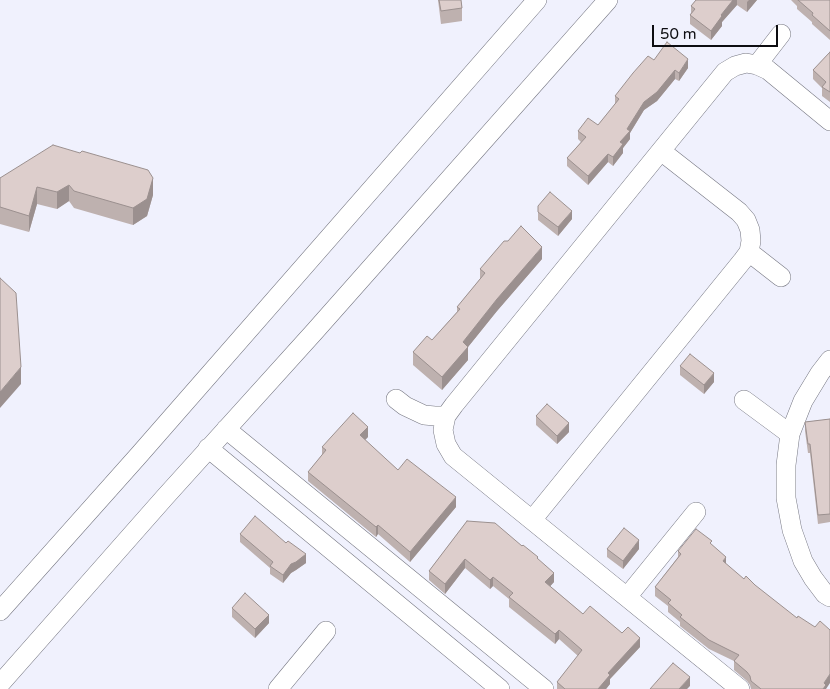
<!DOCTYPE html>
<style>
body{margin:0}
#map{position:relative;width:830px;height:689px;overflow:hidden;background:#f0f1fd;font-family:"Varela Round",sans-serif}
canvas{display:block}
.scale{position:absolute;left:652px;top:25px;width:126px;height:22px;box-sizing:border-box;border:2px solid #0d0d11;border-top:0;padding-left:6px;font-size:15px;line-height:18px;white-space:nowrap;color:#0d0d11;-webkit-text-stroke:4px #f0f1fd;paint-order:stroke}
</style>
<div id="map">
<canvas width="830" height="689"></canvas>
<div class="scale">50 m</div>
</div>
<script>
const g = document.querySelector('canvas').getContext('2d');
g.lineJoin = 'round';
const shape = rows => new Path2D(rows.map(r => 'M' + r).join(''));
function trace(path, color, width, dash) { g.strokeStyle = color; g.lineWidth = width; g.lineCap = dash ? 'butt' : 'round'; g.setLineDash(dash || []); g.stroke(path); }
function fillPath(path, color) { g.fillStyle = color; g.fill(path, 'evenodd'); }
const minor = shape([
 [757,65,781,34],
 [749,252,781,277],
 [830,360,820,373,803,401,790,434,786,465,786,498,792,530,803,561,813,578,825,594,830,597],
 [396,399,405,406,424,415,435,416,446,416],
 [744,400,790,434],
 [226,429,544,689],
 [208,448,500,689],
 [532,520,743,260,749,252,751,241,750,230,746,220,739,212,661,151],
 [627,597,696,512],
 [0,611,139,455,537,0],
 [0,684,165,497,315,331,608,0],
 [278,689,326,631],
 [740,689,453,456,446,444,443,430,446,416,454,405,725,72,735,66,746,63,757,65,768,70,830,121]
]);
trace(minor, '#757681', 20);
trace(minor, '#fff', 19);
fillPath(shape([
 [438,0,461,0,462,8,462,21,441,24],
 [696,0,757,0,747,12,737,5,722,22,722,26,711,40,690,24,690,15,691,13,691,6],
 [791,0,830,0,830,40,812,24,812,22,797,9,797,6],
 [830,52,830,102,822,96,822,88,813,79,813,70],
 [654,60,688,68,679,81,675,79,657,101,644,110,630,133,630,139,623,148,623,153,613,166,608,162,588,185,567,166,567,158,581,142,578,139,578,131,598,125,615,104,615,96],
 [0,178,153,195,147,216,133,225,74,208,69,201,57,209,37,204,29,232,0,224],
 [538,206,572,219,558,236,538,220],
 [542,259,497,311,468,347,468,360,442,390,413,365,413,352,432,340,457,312,457,307,480,279,480,269],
 [680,366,714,382,704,394,680,375],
 [536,416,569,432,557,444,536,425],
 [830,419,830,522,818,524,810,453,808,453,805,431,805,422],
 [368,437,365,440,398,470,456,507,410,562,378,534,376,537,308,481,308,472,322,455,322,447],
 [467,521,538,559,554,582,550,586,583,614,622,633,640,647,610,679,610,684,606,689,557,689,557,682,578,656,559,639,555,644,509,607,509,599,493,586,490,589,465,568,445,594,429,580,429,571],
 [240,534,306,563,296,570,291,573,283,583,270,574,270,568,240,542],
 [712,545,726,564,826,689,751,689,750,685,747,681,734,670,734,661,709,649,680,626,680,622,668,612,668,606,655,596,655,587,678,557,678,551],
 [607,549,639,549,623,569,607,557],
 [232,608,269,623,255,638,232,617]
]), '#beb1af');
fillPath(shape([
 [733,0,737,0,737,5,722,22,722,26,711,40,711,31,721,15],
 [749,0,757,0,747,12,747,2],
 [688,59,688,68,679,81,679,73],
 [675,70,675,79,657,101,644,110,630,133,630,139,623,148,623,153,613,166,613,157,620,142,627,129,644,102],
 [608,154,608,162,588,185,588,176],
 [153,178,153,195,147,216,133,225,133,208],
 [69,185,69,201,57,209,57,192],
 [37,187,37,204,29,232,29,216],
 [572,211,572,219,558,236,558,227],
 [542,247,542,259,497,311,468,347,468,360,442,390,442,377,463,342,497,299],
 [21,367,21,384,0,408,0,392],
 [714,373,714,382,704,394,704,385],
 [569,423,569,432,557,444,557,436],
 [368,427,368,437,360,445,360,435],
 [456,497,456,507,410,562,410,552],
 [378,525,378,534,376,537,376,527],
 [639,540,639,549,623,569,623,561],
 [306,554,306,563,296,570,291,573,283,583,283,575,291,564],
 [726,557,726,566,723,561],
 [465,559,465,568,445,594,445,584],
 [554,573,554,582,545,592,545,582],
 [493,577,493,586,490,589,490,580],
 [269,615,269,623,255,638,255,629],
 [559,630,559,639,555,644,555,634],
 [640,638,640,647,610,679,610,684,606,689,598,689,608,673],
 [830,674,830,683,826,689,823,689,824,683],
 [690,677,690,686,687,689,679,689]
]), '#9b908f');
const building = shape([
 [439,0,461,0,462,8,441,11,439,0],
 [696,0,733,0,721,15,722,16,711,31,690,15,695,9,691,6,696,0],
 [798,0,830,0,830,31,812,15,813,13,798,0],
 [667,42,688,59,679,73,675,70,657,92,644,102,627,129,630,131,620,142,623,144,613,157,608,154,588,176,567,158,586,137,578,131,588,118,598,125,619,99,615,96,633,73,648,56,654,60,667,42],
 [830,52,830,92,822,87,826,82,813,70,830,52],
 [53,145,80,153,82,151,148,170,153,178,147,199,133,208,74,191,69,185,57,192,37,187,29,216,0,207,0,178,53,145],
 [550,192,572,211,558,227,538,212,538,206,550,192],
 [521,226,542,247,497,299,463,342,468,347,442,377,413,352,427,336,432,340,460,309,457,307,485,273,480,269,504,241,508,241,521,226],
 [0,278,16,293,21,367,0,392,0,278],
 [690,354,714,373,704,385,680,366,690,354],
 [547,404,569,423,557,436,536,416,547,404],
 [353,413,368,427,360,435,398,470,407,459,456,497,410,552,378,525,376,527,308,472,326,450,322,447,353,413],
 [830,419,830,514,818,515,810,444,808,444,805,422,830,419],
 [255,516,286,543,288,541,306,554,296,562,291,564,283,575,270,566,273,562,240,534,255,516],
 [467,521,495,523,522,546,523,545,538,557,537,558,554,573,545,582,583,614,590,606,622,633,628,627,640,638,608,673,610,675,598,689,565,689,557,682,582,650,559,630,555,634,509,597,513,593,493,577,490,580,465,559,445,584,429,571,467,521],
 [624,528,639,540,623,561,607,549,624,528],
 [696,529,712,541,710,543,726,557,723,561,744,579,746,576,755,585,797,618,798,616,815,627,820,621,830,630,830,674,824,683,826,685,823,689,761,689,751,681,750,676,747,672,734,661,739,655,709,640,680,617,682,615,668,603,671,600,655,587,681,554,678,551,696,529],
 [245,593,269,615,255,629,232,608,245,593],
 [673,663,690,677,679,689,650,689,673,663]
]);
fillPath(building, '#ddcecc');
trace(building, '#9b908f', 1);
</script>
